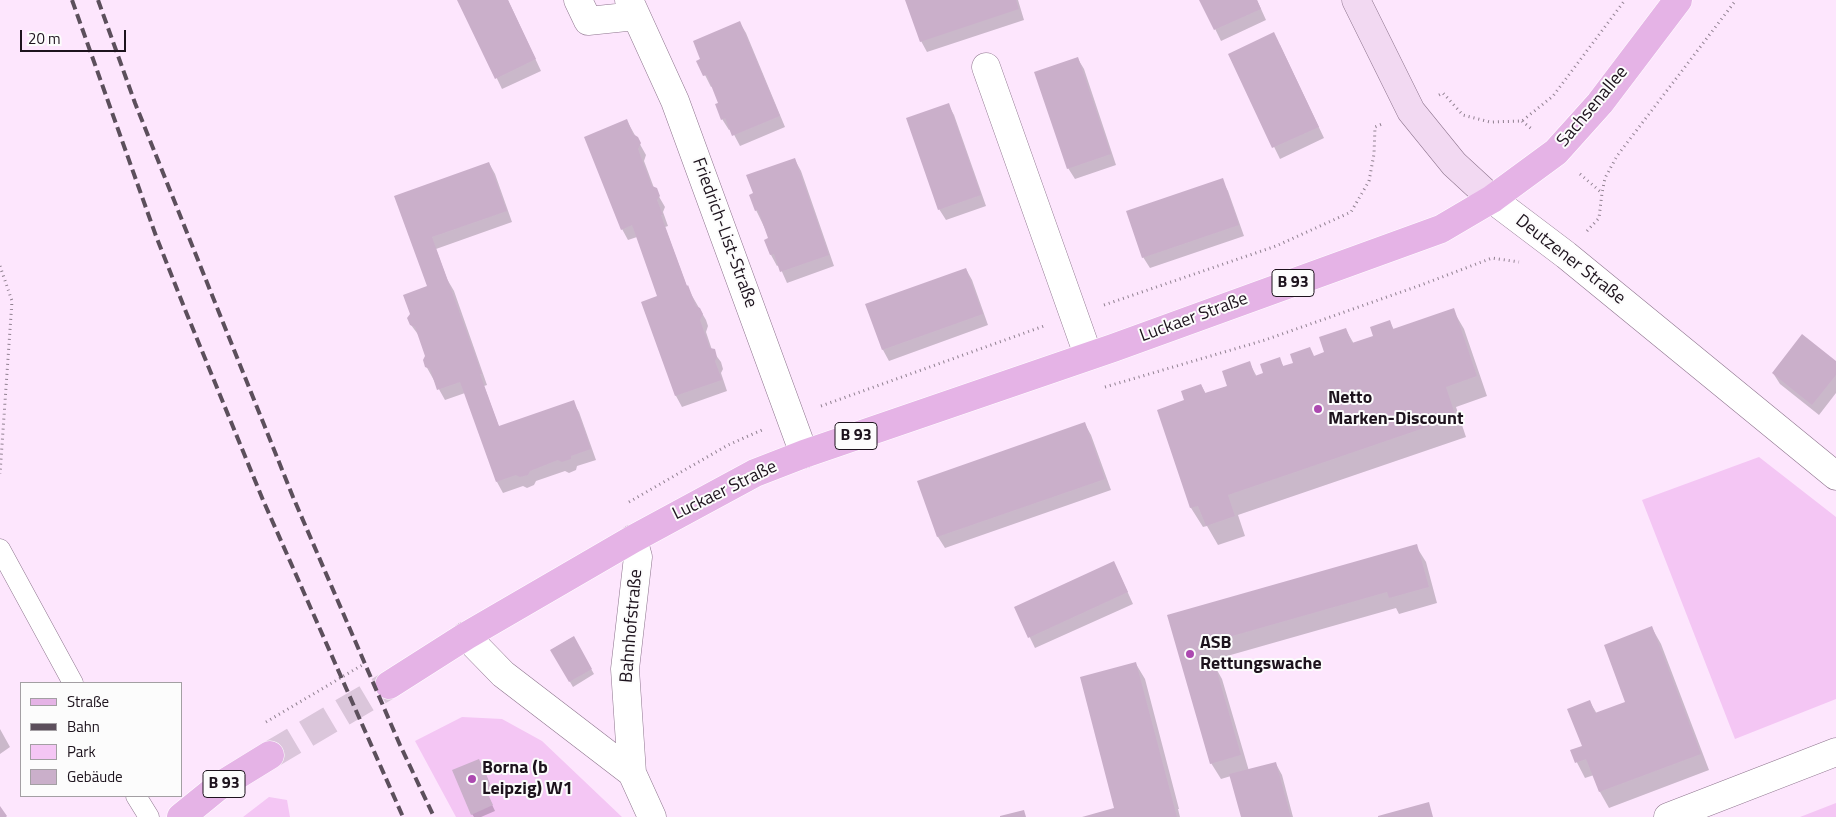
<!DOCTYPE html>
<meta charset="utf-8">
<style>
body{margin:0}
#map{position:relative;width:1836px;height:817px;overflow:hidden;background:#fde6fd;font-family:"Titillium Web",sans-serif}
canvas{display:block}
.legend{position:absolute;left:20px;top:682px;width:162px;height:115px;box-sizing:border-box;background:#fcfcfc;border:1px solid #a39fa3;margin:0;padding:6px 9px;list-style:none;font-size:15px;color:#1d131d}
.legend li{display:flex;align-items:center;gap:10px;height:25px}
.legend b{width:25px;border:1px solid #a39fa3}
.scale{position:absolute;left:20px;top:30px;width:106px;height:22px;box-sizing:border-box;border:2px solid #1d131d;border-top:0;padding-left:6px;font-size:15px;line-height:18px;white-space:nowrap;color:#1d131d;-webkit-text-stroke:4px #fcfcfc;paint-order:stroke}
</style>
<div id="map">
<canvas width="1836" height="817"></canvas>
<ul class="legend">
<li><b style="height:6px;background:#e5b3e6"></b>Straße</li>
<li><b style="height:6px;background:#5c4f5c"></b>Bahn</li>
<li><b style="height:14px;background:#f4c6f4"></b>Park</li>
<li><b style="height:14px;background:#caafca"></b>Gebäude</li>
</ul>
<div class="scale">20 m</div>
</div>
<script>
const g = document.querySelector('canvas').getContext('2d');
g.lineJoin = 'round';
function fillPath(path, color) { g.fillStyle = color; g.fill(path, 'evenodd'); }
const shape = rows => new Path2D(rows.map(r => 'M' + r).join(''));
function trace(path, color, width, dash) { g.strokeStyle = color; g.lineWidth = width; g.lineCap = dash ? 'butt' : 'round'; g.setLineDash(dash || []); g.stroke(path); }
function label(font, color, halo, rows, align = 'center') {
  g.font = font + ' "Titillium Web",sans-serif'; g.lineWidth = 4; g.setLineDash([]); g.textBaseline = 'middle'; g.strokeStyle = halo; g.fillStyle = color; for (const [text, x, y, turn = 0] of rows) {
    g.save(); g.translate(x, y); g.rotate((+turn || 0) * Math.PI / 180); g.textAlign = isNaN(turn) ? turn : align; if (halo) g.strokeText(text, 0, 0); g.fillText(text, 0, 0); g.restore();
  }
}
fillPath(shape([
 [1759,457,1836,517,1836,699,1735,739,1642,500],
 [462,717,502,719,542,741,622,817,456,817,415,741],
 [269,797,287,800,290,817,243,817],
 [1836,803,1836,817,1800,817]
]), '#f4c6f4');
fillPath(shape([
 [459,0,508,0,541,71,502,89],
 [907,0,1018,0,1024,20,927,52,921,41],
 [1201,0,1257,0,1266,20,1221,41],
 [740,23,746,33,785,127,740,146,731,129,729,130,722,119,716,105,720,103,713,86,711,87,698,61],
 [1280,45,1324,138,1280,159,1229,55],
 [1078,59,1084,69,1116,165,1075,179,1068,168],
 [948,104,954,115,986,206,946,220,939,209],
 [627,121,646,155,644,161,654,188,665,207,663,212,668,226,665,227,687,287,706,320,708,326,706,332,712,350,721,362,723,369,721,373,727,391,682,407,676,396,643,302,659,297,637,237,628,240,622,229],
 [795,160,801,171,834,266,787,283,779,265,777,266,771,255,770,239,756,210],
 [489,163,495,174,512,222,436,249,447,279,454,291,487,385,484,386,499,427,573,402,579,412,596,460,577,466,576,470,569,473,565,471,536,481,534,485,527,488,523,486,503,493,497,482,465,393,445,400,426,366,426,356,420,337,411,325,428,287,396,197],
 [1222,180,1228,191,1244,236,1150,268,1143,257],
 [966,269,972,280,988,325,889,361,883,350,867,305],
 [1453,310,1464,329,1487,396,1456,407,1466,437,1238,515,1245,536,1218,545,1207,526,1203,527,1191,508,1186,401,1201,385,1206,394,1228,386,1249,362,1257,377,1264,374,1279,359,1284,367,1326,353,1346,330,1354,344,1374,337,1390,322,1394,330],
 [1836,362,1836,393,1819,415,1780,384,1773,373],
 [1085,424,1091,435,1111,490,945,548,938,537,919,482],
 [1416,546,1426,562,1437,603,1399,614,1396,608,1206,662,1208,664,1213,663,1222,679,1249,771,1276,764,1282,775,1293,817,1242,817,1231,776,1221,779,1211,763,1169,616],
 [1119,573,1133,604,1035,648,1015,607],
 [1652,628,1661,644,1709,770,1609,808,1600,792,1594,775,1585,778,1571,751,1583,747,1590,702,1597,714,1627,703],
 [573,637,594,674,573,687,551,650],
 [1136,664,1145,679,1179,809,1178,809,1180,817,1085,817,1116,809],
 [0,729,10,747,0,754],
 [482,765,494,794,488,796,495,811,481,817,474,817,472,814]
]), '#0003');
fillPath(shape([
 [457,0,508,0,536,59,495,79],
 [905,0,1016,0,1019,9,920,42],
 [1199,0,1257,0,1261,9,1214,30],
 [740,21,780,116,732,136,725,118,721,120,715,104,718,103,707,75,703,76,696,61,700,59,693,41],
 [1274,32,1319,127,1272,148,1228,54],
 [1078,57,1111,154,1067,169,1034,72],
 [949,103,981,195,938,210,906,118],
 [627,119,633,134,638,137,641,143,638,149,652,186,657,188,660,196,657,200,663,215,661,215,687,286,688,285,696,306,700,308,703,314,700,320,710,348,715,349,717,357,715,361,722,380,675,396,641,302,657,296,632,225,621,230,584,137],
 [795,158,829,255,780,272,774,254,770,255,764,240,768,238,758,210,755,211,749,195,753,193,746,175],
 [489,162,507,211,432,237,482,374,480,374,499,426,574,400,591,449,571,456,571,459,562,462,558,460,530,471,528,475,520,477,516,475,496,482,460,382,437,390,430,369,425,367,423,360,425,356,415,327,410,325,407,318,410,314,403,295,427,286,394,196],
 [1223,178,1239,225,1142,258,1126,211],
 [966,268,983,314,882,350,865,304],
 [1454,308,1477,376,1446,387,1456,417,1228,495,1235,516,1206,526,1198,506,1190,508,1157,410,1184,400,1181,391,1201,384,1205,393,1227,386,1222,371,1250,361,1255,376,1263,373,1260,364,1280,357,1283,366,1293,363,1290,354,1310,347,1314,356,1324,352,1319,337,1346,328,1352,343,1373,336,1370,327,1390,320,1393,329],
 [1802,334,1836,361,1836,375,1812,405,1772,373],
 [1085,422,1105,479,937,537,917,481],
 [1417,544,1429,587,1389,598,1387,592,1197,646,1208,663,1214,661,1241,755,1210,764,1167,615],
 [1114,561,1128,592,1028,638,1014,607],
 [1652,626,1701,754,1599,792,1586,759,1575,763,1570,750,1582,746,1567,709,1590,700,1595,713,1625,702,1604,645],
 [574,636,592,669,569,682,550,650],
 [1136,662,1177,817,1082,817,1114,808,1080,677],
 [479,759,492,788,486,790,493,805,471,815,452,770],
 [1276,762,1291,817,1241,817,1229,774],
 [1429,802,1433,817,1378,817,1378,816],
 [0,806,7,816,6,817,0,817],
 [1024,810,1026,817,1000,817,1000,816]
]), '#caafca');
trace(shape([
 [270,755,389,685]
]), '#dbc6db', 28, [28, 14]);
const lane = shape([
 [0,549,73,683],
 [136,796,149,817]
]);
const street = shape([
 [578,0,588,21,636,16],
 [629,0,675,101,804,454],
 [986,67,1088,355],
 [1492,199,1566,255,1836,476],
 [633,539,638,557,625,669,632,773,652,817],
 [466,636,503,674,632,773],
 [1668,817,1836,752]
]);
const secondary = shape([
 [1356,0,1411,111,1454,164,1492,199]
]);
const primary = shape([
 [389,685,466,636,633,539,755,473,804,454,1113,348,1441,229,1492,199,1556,152,1600,103,1678,0],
 [181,817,218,787,270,755]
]);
trace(lane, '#8d748d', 21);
trace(street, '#8d748d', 29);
trace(secondary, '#8d748d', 29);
trace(primary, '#fff', 29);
trace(shape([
 [1439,95,1443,93,1463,115,1490,122,1522,121,1553,96,1625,0],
 [1522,121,1533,130],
 [1580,174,1602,193],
 [1587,231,1599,218,1602,193,1605,178,1617,156,1736,0],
 [0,266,12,301,0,474],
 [1104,305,1276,246,1351,212,1369,181,1374,154,1375,127,1382,124],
 [1105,387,1265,340,1421,285,1492,258,1519,262],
 [821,406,1044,326],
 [629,502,728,445,762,430],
 [266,722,364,664]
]), '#908090', 3, [1, 4]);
trace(lane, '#fff', 20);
trace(street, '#fff', 28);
trace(secondary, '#f2d9f2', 28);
trace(primary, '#e5b3e6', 28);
trace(shape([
 [72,0,156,236,186,312,263,500,403,817],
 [98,0,135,103,293,497,400,745,434,817]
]), '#5c4f5c', 4, [10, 5]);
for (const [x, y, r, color] of [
 [1318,409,5,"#ac49b0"],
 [1190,654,5,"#ac49b0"],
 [472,779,5,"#ac49b0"]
]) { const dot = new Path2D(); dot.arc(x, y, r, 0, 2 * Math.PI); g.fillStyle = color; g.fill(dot); trace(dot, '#fcfcfc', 2); }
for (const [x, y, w] of [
 [1293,283,42],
 [856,436,42],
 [224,784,42]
]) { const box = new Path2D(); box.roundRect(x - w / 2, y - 13.5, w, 27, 4); g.fillStyle = '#fcfcfc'; g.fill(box); trace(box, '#1d131d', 1); }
label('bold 16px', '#1d131d', null, [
 ["B 93",1293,283],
 ["B 93",856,436],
 ["B 93",224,784]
]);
label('18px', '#1d131d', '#fcfcfc', [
 ["Sachsenallee",1593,107,-50],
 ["Friedrich-List-Straße",724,233,70],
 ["Deutzener Straße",1570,260,38],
 ["Luckaer Straße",1194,318,-20],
 ["Luckaer Straße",725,491,-26],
 ["Bahnhofstraße",632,626,-85]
]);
label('bold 18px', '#1d131d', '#fcfcfc', [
 ["Netto",1328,399],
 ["Marken-Discount",1328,420],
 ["ASB",1200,644],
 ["Rettungswache",1200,665],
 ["Borna (b",482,769],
 ["Leipzig) W1",482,790]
], 'left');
</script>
